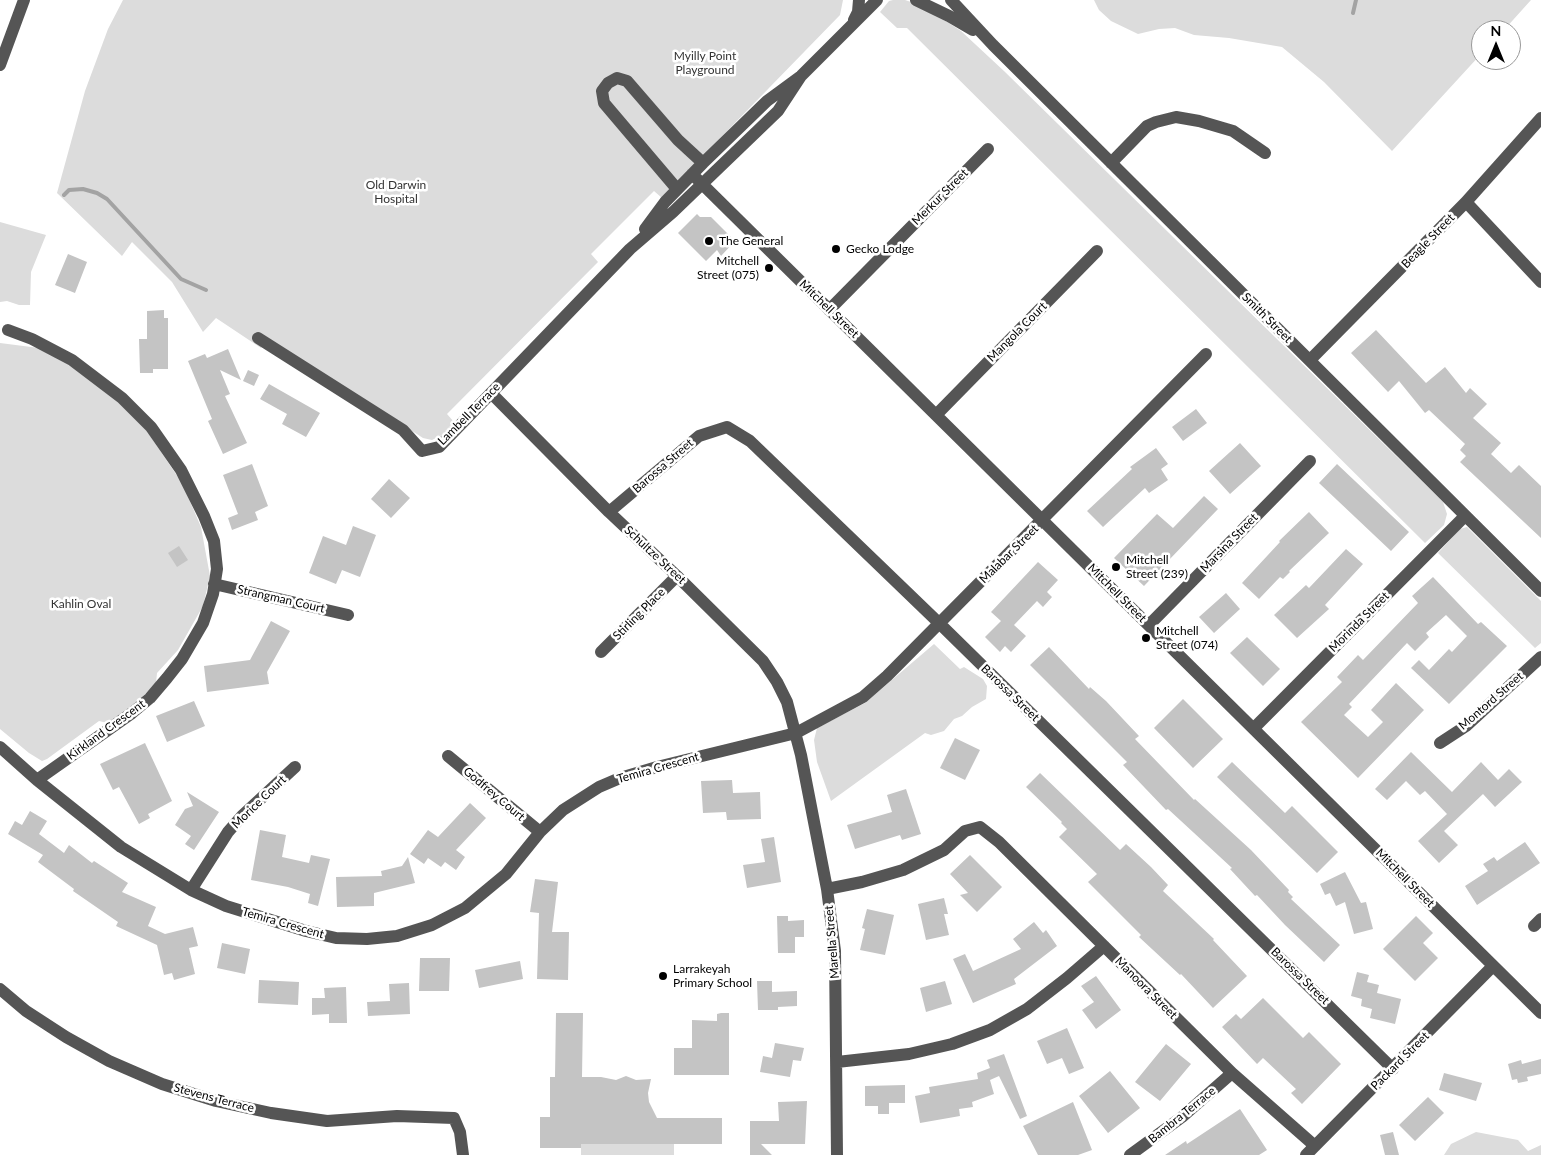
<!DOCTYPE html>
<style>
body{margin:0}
#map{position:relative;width:1541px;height:1155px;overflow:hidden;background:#fff;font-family:Lato,sans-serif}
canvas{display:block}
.north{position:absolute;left:1471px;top:20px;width:50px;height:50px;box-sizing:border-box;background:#fff;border:1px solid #999;border-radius:50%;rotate:0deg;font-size:14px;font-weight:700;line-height:20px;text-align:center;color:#000}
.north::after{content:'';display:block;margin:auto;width:18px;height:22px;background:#000;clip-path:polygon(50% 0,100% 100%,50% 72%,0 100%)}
</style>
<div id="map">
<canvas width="1541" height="1155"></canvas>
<div class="north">N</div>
</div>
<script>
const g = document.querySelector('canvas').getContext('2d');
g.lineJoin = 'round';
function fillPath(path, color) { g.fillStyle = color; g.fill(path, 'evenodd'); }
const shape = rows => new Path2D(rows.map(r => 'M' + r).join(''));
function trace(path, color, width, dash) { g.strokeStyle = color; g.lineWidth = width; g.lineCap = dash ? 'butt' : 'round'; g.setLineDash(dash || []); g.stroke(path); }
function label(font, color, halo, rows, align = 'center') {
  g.font = font + ' Lato,sans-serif'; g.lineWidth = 5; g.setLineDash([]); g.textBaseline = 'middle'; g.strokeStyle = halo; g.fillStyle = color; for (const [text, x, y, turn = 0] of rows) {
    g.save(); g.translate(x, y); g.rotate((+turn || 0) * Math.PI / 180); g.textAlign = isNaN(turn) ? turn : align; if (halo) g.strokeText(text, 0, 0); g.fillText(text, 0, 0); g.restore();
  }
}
fillPath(shape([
 [123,0,843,0,840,15,662,198,654,191,591,254,598,262,447,414,454,422,442,435,432,440,423,438,268,338,261,348,216,318,203,332,172,282,132,242,122,256,57,193,85,91,108,29],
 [893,0,905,0,923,6,961,31,1004,71,1443,502,1447,514,1444,525,1425,543,907,28,897,28,880,12,889,1],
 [1094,0,1531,0,1504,30,1481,30,1481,54,1392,151,1324,82,1282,47,1229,38,1194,35,1175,28,1159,29,1138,34,1111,21,1099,10],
 [0,222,46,235,31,272,30,305,19,305,7,301,0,302],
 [0,343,39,348,67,363,136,415,182,483,201,527,210,576,203,606,178,650,157,673,156,683,133,706,118,717,107,723,99,721,47,759,42,761,29,753,0,729],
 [1467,527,1541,601,1541,643,1535,648,1438,553,1460,529],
 [934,644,960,669,964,667,983,679,987,686,986,699,972,707,962,716,954,719,944,731,931,735,925,733,831,801,817,762,814,740,817,728,865,703],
 [1476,1132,1518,1140,1528,1151,1541,1145,1541,1155,1444,1155,1451,1144],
 [581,1144,674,1144,674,1155,581,1155]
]), '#dcdcdc');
trace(shape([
 [1353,13,1356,0],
 [64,195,69,190,83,189,97,193,107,199,181,279,206,290]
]), '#a3a3a3', 4);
fillPath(shape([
 [697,214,700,217,711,217,735,241,721,256,717,250,706,261,678,233],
 [68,254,87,262,75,293,55,285],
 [164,310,164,318,168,318,168,369,153,369,153,373,140,373,139,339,147,339,147,311],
 [1376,330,1426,383,1445,367,1466,393,1470,388,1487,404,1473,418,1501,443,1491,454,1511,473,1519,465,1541,486,1541,538,1460,462,1466,456,1460,450,1465,444,1429,410,1425,413,1399,381,1388,392,1351,353],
 [228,349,241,380,220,370,230,394,225,396,247,443,223,454,208,421,212,419,188,361,205,354,207,358],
 [248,370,259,375,254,386,243,381],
 [269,384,320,413,306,437,282,424,287,414,260,399],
 [1196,409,1207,423,1183,441,1172,427],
 [1240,443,1261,466,1230,494,1209,471],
 [1156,448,1168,464,1161,469,1168,480,1149,493,1145,488,1103,527,1087,511,1132,469,1130,467],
 [252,464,268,506,255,512,258,520,232,530,228,518,238,514,223,475],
 [1337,464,1409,532,1391,551,1319,483],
 [389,479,410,498,391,518,371,499],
 [1204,496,1218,509,1144,586,1114,558,1157,514,1173,528],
 [1309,512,1329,533,1289,571,1290,572,1283,579,1280,577,1259,599,1242,583,1280,542,1279,541],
 [353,526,376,535,360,577,342,570,336,584,309,573,323,536,346,545],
 [179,546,188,560,177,567,168,553],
 [1346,549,1363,564,1325,605,1329,609,1297,638,1274,615,1306,585,1309,588],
 [1038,562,1058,580,1047,592,1052,597,1043,607,1037,601,1014,625,1026,636,1011,652,1005,646,1000,652,985,637,1001,621,991,612],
 [1433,577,1478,624,1481,622,1507,646,1449,704,1411,668,1419,660,1429,670,1449,649,1452,652,1467,636,1446,615,1426,633,1429,637,1415,651,1407,643,1349,704,1352,707,1344,715,1368,737,1383,722,1371,710,1396,683,1424,710,1358,778,1301,722,1342,682,1337,677,1358,655,1363,660,1418,603,1412,596],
 [1226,593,1240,609,1214,633,1199,617],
 [271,621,290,631,267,672,269,684,207,692,204,666,250,660],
 [1247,637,1280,669,1263,686,1230,653],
 [1049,647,1089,689,1090,687,1106,701,1139,736,1135,739,1194,800,1195,799,1251,850,1289,890,1288,892,1293,897,1291,899,1340,945,1324,962,1285,925,1257,895,1255,896,1230,869,1232,868,1168,809,1166,810,1123,765,1127,762,1030,665],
 [1183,699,1223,739,1193,768,1154,728],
 [194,701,205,726,167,742,156,716],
 [955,738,980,750,965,780,940,768],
 [145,743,172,801,148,814,150,818,139,824,119,787,113,790,100,764],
 [1411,752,1452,792,1481,762,1498,780,1509,769,1522,782,1495,807,1483,794,1444,831,1458,845,1439,863,1418,841,1447,814,1425,791,1420,795,1406,781,1387,800,1375,789],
 [1232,762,1285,813,1292,806,1338,852,1317,873,1217,777],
 [1040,773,1120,850,1126,844,1151,867,1168,885,1163,891,1214,939,1213,940,1247,976,1213,1008,1181,974,1180,975,1139,937,1141,935,1088,882,1097,874,1059,837,1067,829,1061,823,1062,822,1026,787],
 [732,780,733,793,760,792,761,819,727,820,726,812,703,813,701,781],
 [906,789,921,834,902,840,900,835,855,849,847,825,892,812,887,795],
 [187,792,219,812,194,850,185,844,191,836,175,825,185,809,193,806],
 [470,803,486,818,456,850,465,857,456,870,445,862,441,867,428,858,424,864,410,854,428,830,438,837],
 [30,811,47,821,39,834,64,853,69,845,92,863,94,861,128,883,122,892,156,907,148,926,165,934,193,927,198,946,189,948,195,974,174,980,172,973,164,975,157,945,116,926,118,922,73,891,74,889,38,862,43,855,8,834,15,821,22,825],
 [260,830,286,835,282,857,309,863,311,855,330,859,318,906,308,903,310,894,288,887,251,880],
 [774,837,781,882,747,888,743,865,765,862,761,839],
 [1525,842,1540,863,1477,905,1465,886,1488,871,1483,864,1494,857,1497,861],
 [970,855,1002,887,977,912,960,895,968,893,950,874],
 [408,857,415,883,374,893,374,906,337,907,336,877,382,876,381,871,402,866],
 [1345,872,1361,903,1366,902,1373,929,1354,934,1345,902,1336,906,1330,893,1325,895,1320,884],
 [535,879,558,882,552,932,569,932,568,980,537,979,539,913,530,912],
 [944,898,948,914,944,914,949,935,926,940,918,904],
 [867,909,894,915,885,955,860,950,865,929,862,928],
 [777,916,788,916,788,921,804,920,804,937,795,937,795,953,778,953],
 [1416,916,1433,933,1423,943,1438,958,1415,981,1383,949],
 [1034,922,1043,933,1046,930,1057,946,1014,979,1016,984,973,1003,953,959,965,954,973,971,1021,949,1013,939],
 [222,943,250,949,245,974,217,968],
 [420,958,450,958,449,991,419,991],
 [520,961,523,979,479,988,475,970],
 [1357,972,1369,975,1367,982,1379,985,1377,993,1401,999,1395,1024,1370,1018,1372,1009,1361,1006,1362,999,1351,996],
 [1096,976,1121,1010,1096,1029,1082,1010,1094,1002,1081,986],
 [259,980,299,982,298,1005,258,1003],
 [757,981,772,981,772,992,797,991,797,1006,778,1007,778,1010,758,1010],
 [945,981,952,1004,926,1012,920,988],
 [409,983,410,1014,368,1016,367,1002,390,1001,389,984],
 [346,987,347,1023,329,1023,329,1014,312,1015,312,998,325,998,324,988],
 [1263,998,1303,1038,1309,1032,1341,1064,1302,1104,1291,1093,1296,1089,1263,1058,1257,1064,1222,1027,1236,1014,1241,1019],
 [556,1013,583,1013,582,1077,601,1077,616,1080,626,1076,636,1080,651,1079,648,1093,649,1102,657,1118,722,1118,722,1144,581,1144,581,1148,540,1148,540,1117,550,1117,550,1077,555,1077],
 [721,1013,729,1013,729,1075,674,1075,674,1048,692,1048,692,1020,717,1021,717,1014],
 [1067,1028,1084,1068,1069,1074,1062,1058,1047,1064,1037,1041],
 [775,1043,804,1048,801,1061,793,1060,790,1077,760,1072,763,1056,772,1058],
 [1166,1044,1191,1064,1160,1101,1135,1082],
 [1004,1054,1027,1116,1020,1119,999,1076,990,1080,994,1094,972,1102,973,1107,959,1109,960,1116,920,1123,915,1096,930,1093,929,1087,978,1079,977,1073,990,1068,987,1060],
 [1541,1059,1541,1074,1527,1077,1528,1081,1518,1083,1517,1079,1512,1080,1508,1064,1521,1060,1522,1064],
 [1110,1071,1140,1108,1108,1133,1079,1096],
 [1444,1073,1482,1083,1476,1101,1439,1090],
 [905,1085,905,1103,889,1103,889,1114,878,1114,878,1106,865,1106,865,1086],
 [1428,1097,1444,1113,1415,1141,1399,1125],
 [807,1101,805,1144,761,1144,772,1155,750,1155,750,1121,779,1121,778,1102],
 [1073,1102,1092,1150,1078,1155,1038,1155,1023,1126],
 [1240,1109,1267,1150,1259,1155,1165,1155,1186,1141,1187,1144],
 [1393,1132,1399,1155,1385,1155,1380,1135]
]), '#c4c4c4');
trace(shape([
 [916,0,949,16,973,30],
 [951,0,993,45,1541,591],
 [854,20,858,12,859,0],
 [0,65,24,0],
 [1111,163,1147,126,1156,122,1176,117,1199,121,1233,131,1265,153],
 [692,174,1541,1013],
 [677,189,604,103,602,91,608,83,617,78,627,81,678,140,703,163],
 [1466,202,1541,282],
 [645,229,665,202,703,163,767,101,801,76,877,0],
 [829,310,988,149],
 [8,330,32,339,72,360,122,398,151,427,181,470,204,516,214,541,217,569,213,594,203,623,182,659,167,678,150,698,132,713,37,780],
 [258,338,403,430,422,451,439,447,630,249,673,212,778,111,801,76],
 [1310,360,1466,202,1541,118],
 [491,393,609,512,677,576,763,661,777,682,787,702,801,755,827,889,835,951,837,1155],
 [937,414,1097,251],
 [609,512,699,436,727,427,750,441,940,624,1393,1069],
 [214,584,348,615],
 [1149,625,1310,461],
 [601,652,677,576],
 [1254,728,1465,516],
 [1440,743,1466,726,1541,657],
 [0,747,37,780,121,847,191,890,226,906,306,931,336,938,367,939,397,936,432,925,465,908,506,874,540,832,563,810,599,787,620,778,657,767,796,733,863,697,887,676,1206,354],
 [448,756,540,832],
 [827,889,862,882,903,870,944,850,965,831,980,827,999,842,1232,1073,1315,1146],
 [191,890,228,832,242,816,295,767],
 [1534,926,1541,919],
 [0,989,26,1011,66,1037,109,1061,162,1084,216,1101,271,1113,327,1121,397,1116,454,1118,460,1132,463,1155],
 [837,1062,909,1054,952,1044,990,1030,1027,1009,1067,978,1104,946],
 [1130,1155,1182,1117,1232,1073],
 [1306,1155,1493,966]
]), '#555', 12);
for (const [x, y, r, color] of [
 [709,241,5,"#000"],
 [836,249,5,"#000"],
 [769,268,5,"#000"],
 [1116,567,5,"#000"],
 [1146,638,5,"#000"],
 [663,976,5,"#000"]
]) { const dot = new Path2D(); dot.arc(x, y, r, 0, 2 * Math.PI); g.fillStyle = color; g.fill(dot); trace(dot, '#fff', 2); }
label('12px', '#333', '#fff', [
 ["Myilly Point",705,56],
 ["Playground",705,70],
 ["Old Darwin",396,185],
 ["Hospital",396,199],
 ["Kahlin Oval",81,604]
]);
label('12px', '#000', '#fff', [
 ["Merkur Street",940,197,-45],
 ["Beagle Street",1428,241,-46],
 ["Mitchell Street",829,309,44],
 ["Smith Street",1267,318,45],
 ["Mangola Court",1017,332,-45],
 ["Lambell Terrace",469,414,-45],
 ["Barossa Street",663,466,-41],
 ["Marsina Street",1229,543,-46],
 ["Malabar Street",1009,554,-45],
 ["Schultze Street",655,555,43],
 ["Mitchell Street",1117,593,45],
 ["Strangman Court",281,599,13],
 ["Stirling Place",639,614,-45],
 ["Morinda Street",1359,622,-45],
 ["Barossa Street",1010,693,44],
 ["Montord Street",1491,701,-41],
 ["Kirkland Crescent",106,730,-36],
 ["Temira Crescent",658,768,-16],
 ["Godfrey Court",494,794,40],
 ["Morice Court",259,802,-44],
 ["Mitchell Street",1405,878,45],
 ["Temira Crescent",283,923,16],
 ["Marella Street",832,942,-95],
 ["Barossa Street",1300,976,44],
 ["Manoora Street",1146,988,45],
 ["Packard Street",1400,1061,-45],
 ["Stevens Terrace",214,1098,15],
 ["Bambra Terrace",1182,1115,-39]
]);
label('12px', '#000', '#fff', [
 ["The General",719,241],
 ["Gecko Lodge",846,249],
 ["Mitchell",759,261,"right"],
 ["Street (075)",759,275,"right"],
 ["Mitchell",1126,560],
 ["Street (239)",1126,574],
 ["Mitchell",1156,631],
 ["Street (074)",1156,645],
 ["Larrakeyah",673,969],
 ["Primary School",673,983]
], 'left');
</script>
